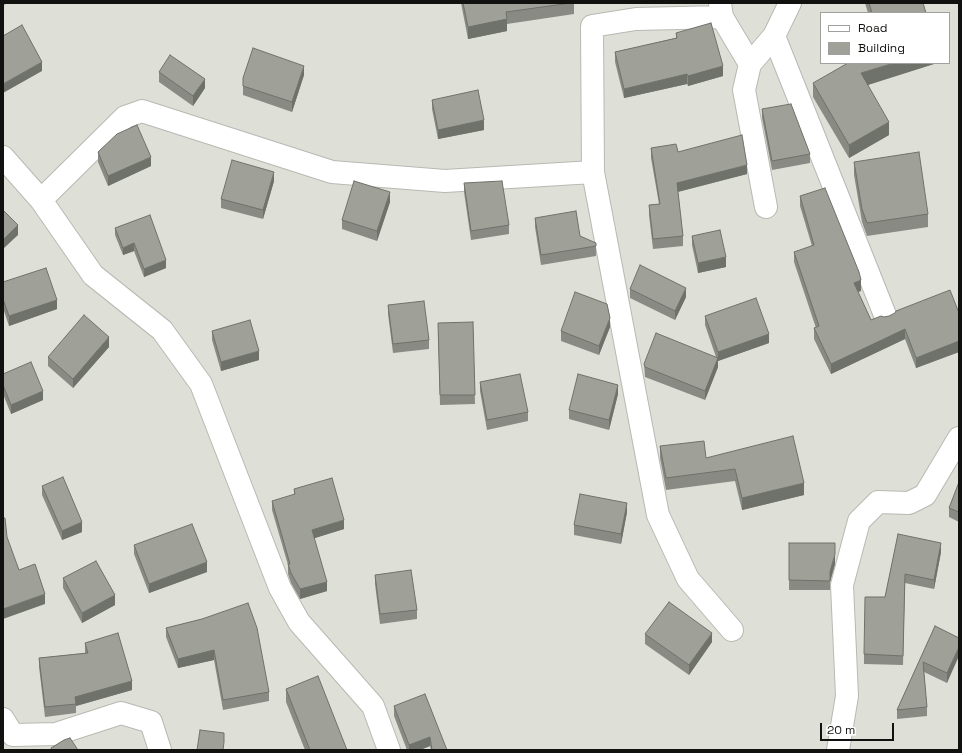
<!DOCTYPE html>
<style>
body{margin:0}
#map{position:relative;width:962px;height:753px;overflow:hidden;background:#dee0d8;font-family:"Space Grotesk",sans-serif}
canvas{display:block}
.frame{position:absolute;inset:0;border:4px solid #11120f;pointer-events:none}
.legend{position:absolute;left:820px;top:12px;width:130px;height:52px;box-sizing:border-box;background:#fff;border:1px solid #a0a09f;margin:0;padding:5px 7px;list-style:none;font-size:12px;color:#11120f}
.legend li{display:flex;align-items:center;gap:8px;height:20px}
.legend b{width:20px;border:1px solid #a0a09f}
.scale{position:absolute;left:820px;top:723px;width:74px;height:18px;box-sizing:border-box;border:2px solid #11120f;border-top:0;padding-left:5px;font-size:12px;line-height:14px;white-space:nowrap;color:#11120f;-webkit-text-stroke:3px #fff;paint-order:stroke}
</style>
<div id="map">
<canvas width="962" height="753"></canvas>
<div class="frame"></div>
<ul class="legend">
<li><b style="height:5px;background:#fff"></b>Road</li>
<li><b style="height:11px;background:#9fa199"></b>Building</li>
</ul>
<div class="scale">20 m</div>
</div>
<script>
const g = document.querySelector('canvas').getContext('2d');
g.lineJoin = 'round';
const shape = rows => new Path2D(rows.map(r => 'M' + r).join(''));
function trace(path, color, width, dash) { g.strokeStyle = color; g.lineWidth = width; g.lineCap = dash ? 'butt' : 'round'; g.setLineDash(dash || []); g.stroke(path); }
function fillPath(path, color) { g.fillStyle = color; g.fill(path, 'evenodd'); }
const minor = shape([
 [720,3,722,17,750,64,774,36,790,3],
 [722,17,636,19,592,26,593,172,658,515,688,579,732,630],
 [774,36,885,315],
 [750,64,744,90,766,207],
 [3,157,41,200,93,275,162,330,201,384,280,588,299,622,373,706,389,750],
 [41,200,125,117,142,111,332,172,445,181,593,172],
 [3,719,13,735,56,734,121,713,151,722,160,750],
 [838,750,847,696,842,585,859,521,878,502,909,503,925,495,959,438]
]);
trace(minor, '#b7b9b2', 24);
trace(minor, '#fff', 22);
fillPath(shape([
 [461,3,574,3,574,14,507,24,507,31,468,39],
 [865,3,923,3,926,13,868,13],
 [676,33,723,76,688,86,687,84,624,98,615,62,615,52,676,38],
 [937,63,868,85,889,135,849,158,813,97,813,83],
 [159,72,205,88,193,106,159,82],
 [304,75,292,112,243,95,243,78],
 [432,100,484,130,438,139,432,109],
 [762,109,810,154,810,163,772,170,762,118],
 [651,148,678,152,747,174,678,192,683,236,683,246,653,249,649,215,649,205,659,204,651,158],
 [98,152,151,166,108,186,98,162],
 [854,162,928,214,928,227,867,236,862,222,854,175],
 [274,181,263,219,221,208,221,199],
 [464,183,509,225,509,234,471,240,464,192],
 [800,196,861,291,858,292,871,320,884,317,959,313,959,352,916,368,905,339,831,374,814,339,814,328,816,328,794,262,794,252,812,246,800,206],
 [390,202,377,241,342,229,342,220],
 [535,218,580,236,596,246,596,256,541,265,535,227],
 [115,228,166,268,144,277,134,251,123,255,115,235],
 [692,236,726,267,698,273,692,245],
 [3,282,57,309,9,326,3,308],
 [630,289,686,297,675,320,630,298],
 [388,305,429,340,429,349,393,353,388,314],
 [705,316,769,343,718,361,718,367,705,400,645,377,644,364,716,357,705,325],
 [473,322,475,404,440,405,438,332],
 [610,327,599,355,561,341,561,331],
 [212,331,259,360,221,371,212,340],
 [109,347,73,388,48,366,48,357],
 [3,374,43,400,11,414,3,394],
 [480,382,528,412,528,421,487,430,480,391],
 [618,394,609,430,569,419,569,410],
 [660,446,706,458,804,495,742,510,735,481,666,490,660,458],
 [959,482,959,522,949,517,949,508],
 [42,486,82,532,62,540,42,495],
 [294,489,344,529,314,538,327,591,300,599,291,583,288,574,288,565,272,510,272,501,294,495],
 [627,512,621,544,574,535,574,525],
 [898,534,941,552,934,589,905,583,903,665,864,664,864,654,885,597],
 [789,543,835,564,830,582,830,590,789,590],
 [134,545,207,572,149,593,134,554],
 [375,575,417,610,417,619,380,624,375,584],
 [63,578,115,605,82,623,63,588],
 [202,619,269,692,269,701,223,710,214,660,178,668,166,637,166,628],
 [935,626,959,638,947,683,924,672,927,707,927,716,897,719,897,710],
 [645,634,712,642,689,675,645,644],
 [85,643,132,690,76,706,76,713,45,717,39,667,39,658,85,653],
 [286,689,347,750,305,750,286,702],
 [394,706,447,750,431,750,430,746,420,750,407,750,394,716]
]), '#898a84');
fillPath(shape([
 [3,3,9,3,3,5],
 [507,19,507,31,468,39,468,27],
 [42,62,42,71,3,93,3,84],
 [894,63,937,63,861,87,861,73],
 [304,66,304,75,292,112,292,102],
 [723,66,723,76,688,86,688,76],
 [687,74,687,84,624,98,624,89],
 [205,79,205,88,193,106,193,96],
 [484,120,484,130,438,139,438,130],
 [889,122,889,135,849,158,849,145],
 [151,157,151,166,108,186,108,176],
 [747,165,747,174,677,192,677,183],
 [274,172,274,181,263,219,263,210],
 [390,192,390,202,377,241,377,231],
 [18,225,18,235,3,249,3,240],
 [134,243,134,251,123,255,123,248],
 [726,257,726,267,698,273,698,263],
 [166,260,166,268,144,277,144,269],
 [861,280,861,291,854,293,854,283],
 [686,288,686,297,675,320,675,311],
 [57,300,57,309,9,326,9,316],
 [610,318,610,327,599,355,599,346],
 [905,329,905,339,831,374,831,364],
 [769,334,769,343,718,361,718,352],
 [109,337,109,347,73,388,73,379],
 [959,341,959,352,916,368,916,358],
 [259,351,259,360,221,371,221,362],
 [718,358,718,367,705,400,705,391],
 [618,385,618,394,609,430,609,420],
 [43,391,43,400,11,414,11,405],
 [804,483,804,495,742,510,742,498],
 [627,503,627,512,621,544,621,534],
 [344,520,344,529,312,539,312,530],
 [82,522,82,532,62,540,62,531],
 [941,543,941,552,934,589,934,580],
 [835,554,835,564,830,582,830,590,830,572],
 [207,562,207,572,149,593,149,584],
 [327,582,327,591,300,599,300,589],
 [45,594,45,604,3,619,3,609],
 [115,595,115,605,82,623,82,613],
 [712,633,712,642,689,675,689,665],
 [959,647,959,656,947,683,947,673],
 [214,650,214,660,178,668,178,659],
 [132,681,132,690,76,706,75,697],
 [430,737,430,746,420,750,409,750,409,745]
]), '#6f716b');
const building = shape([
 [463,3,571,3,506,12,507,19,468,27,463,3],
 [869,3,923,3,926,13,872,13,869,3],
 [711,23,723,66,688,76,687,74,624,89,615,52,677,38,676,33,711,23],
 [22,25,42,62,3,84,3,36,22,25],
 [253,48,304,66,292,102,243,86,243,78,253,48],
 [170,55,205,79,193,96,159,72,170,55],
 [848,63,894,63,861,73,889,122,849,145,813,83,848,63],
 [478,90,484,120,438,130,432,100,478,90],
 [791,104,810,154,772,161,762,109,791,104],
 [137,125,151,157,108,176,98,152,117,134,137,125],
 [742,135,747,165,677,183,683,236,653,239,649,205,660,204,651,148,676,144,678,152,742,135],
 [919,152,928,214,867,223,862,209,854,162,919,152],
 [232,160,274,172,263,210,221,199,232,160],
 [354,181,390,192,377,231,342,220,354,181],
 [502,181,509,225,471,231,464,183,502,181],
 [825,188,859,272,861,280,854,283,871,320,881,316,884,317,889,316,895,313,896,311,950,290,959,313,959,341,916,358,905,329,831,364,814,328,819,326,794,252,814,245,800,196,825,188],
 [3,210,18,225,3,240,3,210],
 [576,211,580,236,596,243,596,246,541,255,535,218,576,211],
 [150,215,166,260,144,269,134,243,123,248,115,228,150,215],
 [720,230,726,257,698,263,692,236,720,230],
 [640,265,686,288,675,311,630,289,640,265],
 [46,268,57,300,9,316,3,299,3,282,46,268],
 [575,292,607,304,610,318,599,346,561,331,575,292],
 [756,298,769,334,718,352,705,316,756,298],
 [424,301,429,340,393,344,388,305,424,301],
 [84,315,109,337,73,379,48,357,84,315],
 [250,320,259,351,221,362,212,331,250,320],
 [473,322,475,395,440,395,438,323,473,322],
 [656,333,718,358,705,391,645,367,644,364,656,333],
 [31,362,43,391,11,405,3,385,3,374,31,362],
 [520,374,528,412,487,420,480,382,520,374],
 [578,374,618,385,609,420,569,410,578,374],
 [793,436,804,483,742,498,735,469,666,478,660,446,704,441,706,458,793,436],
 [63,477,82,522,62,531,42,486,63,477],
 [332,478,344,520,312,530,327,582,300,589,291,573,288,564,290,564,272,501,295,494,294,489,332,478],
 [959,482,959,512,949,508,959,482],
 [580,494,627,503,621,534,574,525,580,494],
 [3,518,5,518,7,537,19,570,35,564,45,594,3,609,3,518],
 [192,524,207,562,149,584,134,545,192,524],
 [898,534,941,543,934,580,905,574,903,656,864,654,865,597,885,597,898,534],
 [789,543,835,543,835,554,830,572,830,581,789,580,789,543],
 [96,561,115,595,82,613,63,578,96,561],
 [411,570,417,610,380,614,375,575,411,570],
 [669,602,712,633,689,665,645,634,669,602],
 [248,603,257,628,269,692,223,700,214,650,178,659,166,628,202,619,248,603],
 [935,626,959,638,959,647,947,673,923,662,927,707,897,710,935,626],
 [118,633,132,681,75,697,76,704,45,707,39,658,88,653,85,643,118,633],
 [318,676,347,750,310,750,286,689,318,676],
 [425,694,447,750,432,750,430,737,409,745,394,706,425,694],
 [200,730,224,733,224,742,223,750,197,750,200,730],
 [70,738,78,750,52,750,51,748,64,740,70,738]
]);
fillPath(building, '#9fa199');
trace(building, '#6f716b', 1);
</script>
